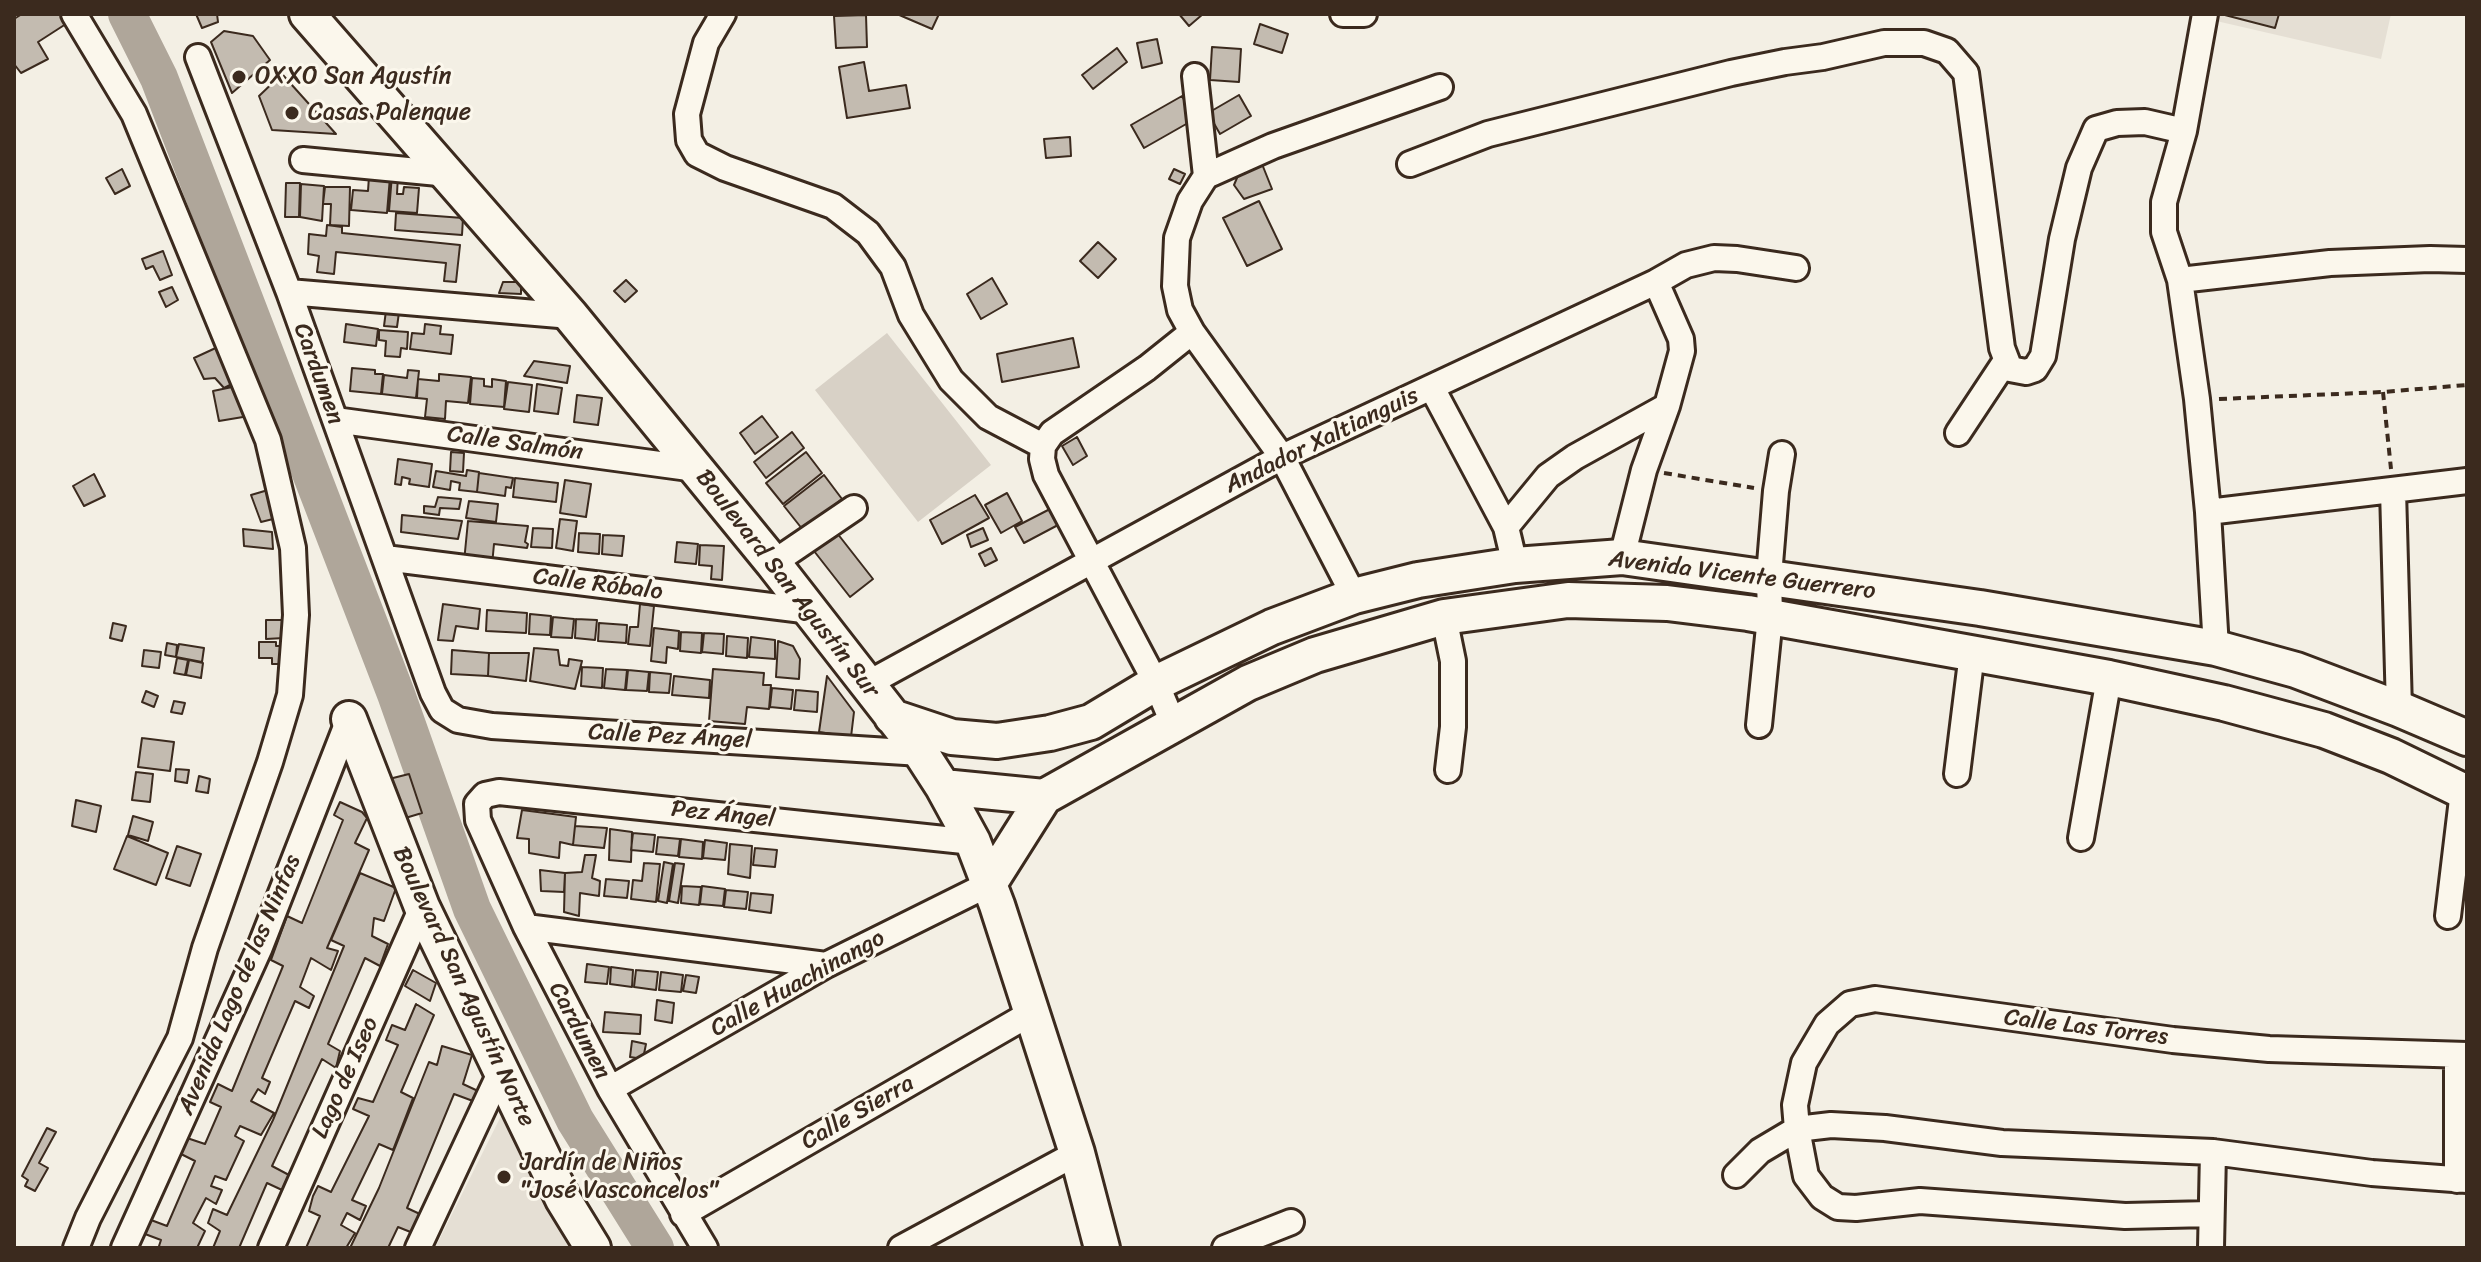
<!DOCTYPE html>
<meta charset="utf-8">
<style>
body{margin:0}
#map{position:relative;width:2481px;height:1262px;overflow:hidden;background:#f3efe4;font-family:Sriracha,sans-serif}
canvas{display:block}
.frame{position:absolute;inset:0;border:16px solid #3b2a1e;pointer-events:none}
</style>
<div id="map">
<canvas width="2481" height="1262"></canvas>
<div class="frame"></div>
</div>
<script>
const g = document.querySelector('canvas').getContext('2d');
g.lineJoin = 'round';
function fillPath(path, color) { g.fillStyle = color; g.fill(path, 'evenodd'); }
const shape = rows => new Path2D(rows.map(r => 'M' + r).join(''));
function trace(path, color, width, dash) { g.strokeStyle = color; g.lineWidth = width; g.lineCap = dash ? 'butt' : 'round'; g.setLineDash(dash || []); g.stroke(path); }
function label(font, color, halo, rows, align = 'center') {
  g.font = font + ' Sriracha,sans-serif'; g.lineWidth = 6; g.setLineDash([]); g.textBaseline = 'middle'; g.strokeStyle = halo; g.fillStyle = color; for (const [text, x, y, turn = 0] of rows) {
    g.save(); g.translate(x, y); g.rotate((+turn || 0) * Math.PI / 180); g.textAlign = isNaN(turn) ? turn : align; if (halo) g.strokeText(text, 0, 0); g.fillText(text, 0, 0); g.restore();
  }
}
fillPath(shape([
 [2186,14,2391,14,2381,59],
 [502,1114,574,1241,579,1248,435,1248]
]), '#e5dfd4');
fillPath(shape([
 [887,333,991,465,918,522,815,390]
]), '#d8d1c6');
trace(shape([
 [127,14,159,78,396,694,472,909,575,1120,655,1248]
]), '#afa69a', 38);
const building = shape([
 [22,14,63,14,69,22,38,42,48,59,21,73,14,64,14,19,22,14],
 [196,14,217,14,218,22,202,28,196,14],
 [897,14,939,14,932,29,897,14],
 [1179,14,1203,14,1189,26,1179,14],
 [2221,14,2279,14,2275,28,2221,14],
 [866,15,867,47,836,48,834,16,866,15],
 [1260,24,1288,34,1282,53,1254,44,1260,24],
 [224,31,253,36,270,60,232,93,211,42,224,31],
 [1157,39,1162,63,1142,68,1137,43,1157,39],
 [1212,47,1241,49,1239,82,1210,80,1212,47],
 [1117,48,1127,62,1093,89,1082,75,1117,48],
 [864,62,869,91,906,85,910,108,847,118,839,67,864,62],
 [282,74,336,134,272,130,259,96,282,74],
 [1239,95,1251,116,1220,134,1208,113,1239,95],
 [1182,96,1195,119,1144,148,1131,125,1182,96],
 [1070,137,1071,156,1046,158,1044,139,1070,137],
 [1260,159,1272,189,1244,199,1234,185,1242,166,1260,159],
 [122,169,130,186,115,194,106,178,122,169],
 [1174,169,1185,174,1180,184,1169,179,1174,169],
 [392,175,398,175,397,194,403,194,404,187,419,188,417,213,389,211,392,175],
 [369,176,390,177,387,213,351,210,353,190,368,191,369,176],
 [286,183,300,183,299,217,285,217,286,183],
 [301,184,324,186,322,221,300,217,301,184],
 [325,187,350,187,349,226,330,225,331,204,323,204,325,187],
 [1259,201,1282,249,1247,266,1223,218,1259,201],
 [396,213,463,218,462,235,395,230,396,213],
 [327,225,342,227,342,233,460,245,456,282,444,281,446,263,336,252,334,274,317,272,319,256,308,254,309,234,326,236,327,225],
 [1098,242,1116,259,1098,278,1080,261,1098,242],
 [163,251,172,275,160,280,153,266,146,269,142,259,163,251],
 [992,278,1007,304,981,319,967,294,992,278],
 [626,280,637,291,625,302,614,291,626,280],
 [503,282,521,282,521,294,499,293,503,282],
 [172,287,178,300,166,307,159,292,172,287],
 [387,303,400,305,397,327,384,326,387,303],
 [346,324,378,329,376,346,344,342,346,324],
 [425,324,441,326,440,334,453,335,451,354,410,349,412,333,424,334,425,324],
 [379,330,408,332,407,349,401,348,400,357,385,356,386,341,379,340,379,330],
 [1073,338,1079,367,1002,382,997,354,1073,338],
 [220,346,236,382,224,388,215,378,204,379,194,358,220,346],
 [534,361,570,366,567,383,524,376,534,361],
 [352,368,375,370,375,374,383,374,381,394,350,391,352,368],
 [408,370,419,371,416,398,382,394,384,375,407,378,408,370],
 [439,374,471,377,468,403,446,401,445,419,425,417,427,399,417,398,418,379,439,381,439,374],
 [472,378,484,379,484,386,492,387,492,379,506,381,504,407,470,404,472,378],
 [508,382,532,385,529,412,504,409,508,382],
 [537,384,562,388,558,414,534,411,537,384],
 [237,386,249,416,219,421,213,391,237,386],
 [577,395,602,398,598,425,574,422,577,395],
 [762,416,778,437,755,454,740,433,762,416],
 [792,432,804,448,766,478,754,462,792,432],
 [1077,437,1087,456,1073,465,1062,446,1077,437],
 [451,452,464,453,463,472,450,471,451,452],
 [806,452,822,473,783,504,766,483,806,452],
 [398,459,432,464,429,487,409,484,410,479,402,477,401,485,395,484,398,459],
 [467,470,479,472,477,492,459,490,460,483,451,481,450,490,433,487,436,471,466,476,467,470],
 [479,473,513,478,511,488,506,487,505,496,477,492,479,473],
 [94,474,105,496,84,506,73,486,94,474],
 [824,475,842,499,803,530,784,506,824,475],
 [515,478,558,483,556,502,513,497,515,478],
 [565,480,591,484,586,517,560,513,565,480],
 [268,490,277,518,261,522,251,495,268,490],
 [1007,493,1022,521,1001,533,985,505,1007,493],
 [975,495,989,518,942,544,930,520,975,495],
 [438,497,461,499,459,509,440,508,439,515,424,513,424,506,435,507,438,497],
 [469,501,498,504,496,522,466,518,469,501],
 [1050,509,1058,525,1024,543,1015,527,1050,509],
 [402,515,462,521,458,539,401,532,402,515],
 [560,519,577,521,573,551,556,548,560,519],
 [468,521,528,526,525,542,528,544,527,548,494,544,492,565,464,562,468,521],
 [533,528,553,529,552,548,531,547,533,528],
 [983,528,988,540,971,547,967,535,983,528],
 [243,529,272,532,273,549,244,546,243,529],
 [579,533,600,534,599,554,578,552,579,533],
 [837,533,873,579,850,597,814,551,837,533],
 [603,535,624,536,622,556,602,554,603,535],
 [677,542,698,544,696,564,675,562,677,542],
 [700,545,724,546,722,580,711,579,712,566,699,565,700,545],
 [991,548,997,560,985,566,979,554,991,548],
 [443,604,480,609,478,629,456,626,453,641,438,640,443,604],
 [640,604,654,606,650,646,628,644,630,627,638,627,640,604],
 [487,610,527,613,526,633,486,631,487,610],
 [530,614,551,616,550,635,529,634,530,614],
 [553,617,574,619,572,638,551,637,553,617],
 [576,619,597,620,595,640,575,638,576,619],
 [266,620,284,620,284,638,266,639,266,620],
 [113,623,126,626,122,641,110,638,113,623],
 [599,623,627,625,626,643,598,641,599,623],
 [654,628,679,631,678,649,667,647,666,663,651,661,654,628],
 [681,632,702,633,701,653,680,651,681,632],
 [704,633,724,634,723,654,702,652,704,633],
 [727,636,748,638,747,658,726,656,727,636],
 [751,637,775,640,775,659,749,657,751,637],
 [778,641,793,646,800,659,799,679,776,677,778,641],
 [259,642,276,642,276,646,284,646,284,664,272,664,272,658,259,658,259,642],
 [167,643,177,645,176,657,165,655,167,643],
 [179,644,204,648,202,662,176,657,179,644],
 [534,648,558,650,560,665,568,666,569,659,582,661,575,689,530,681,534,648],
 [144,650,161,652,159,668,142,666,144,650],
 [452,650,489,653,488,676,451,674,452,650],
 [489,653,529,653,526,681,488,676,489,653],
 [177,658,188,660,185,675,174,673,177,658],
 [189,660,203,663,201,678,186,675,189,660],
 [582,667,603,668,602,688,581,686,582,667],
 [606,669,627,670,625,690,604,688,606,669],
 [713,669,764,673,763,685,771,685,769,709,747,707,745,724,709,721,713,669],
 [628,670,649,672,647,691,626,690,628,670],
 [650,672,671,674,669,693,649,692,650,672],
 [674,676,710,680,709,698,672,695,674,676],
 [827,676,854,712,851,737,819,732,827,676],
 [772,688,793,690,791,709,770,707,772,688],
 [796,690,818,692,817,712,794,710,796,690],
 [146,691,158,696,154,707,142,702,146,691],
 [174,701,185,703,182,714,171,712,174,701],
 [142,738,174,742,170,771,138,767,142,738],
 [176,769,189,770,187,783,175,781,176,769],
 [136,772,153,774,150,802,132,800,136,772],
 [409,774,422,813,402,819,389,779,409,774],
 [199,776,210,779,208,793,196,791,199,776],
 [76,800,101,806,96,832,72,826,76,800],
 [340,802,362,812,367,818,355,843,369,850,327,948,338,951,331,970,311,958,300,987,314,996,309,1008,295,1001,262,1078,270,1082,265,1094,258,1089,251,1101,274,1113,261,1135,240,1126,235,1136,244,1141,226,1180,215,1176,211,1186,222,1190,216,1204,206,1198,193,1223,205,1231,197,1248,162,1248,159,1246,161,1240,145,1234,151,1220,167,1226,195,1161,181,1154,187,1138,205,1144,221,1107,210,1102,218,1084,232,1091,283,966,271,960,287,916,302,923,343,820,334,815,340,802],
 [522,810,576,817,573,845,560,842,559,858,529,853,529,839,517,838,522,810],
 [133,816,153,822,148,841,128,835,133,816],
 [575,826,607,828,604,848,573,845,575,826],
 [610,829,632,832,631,862,609,860,610,829],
 [633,833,655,835,653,852,631,850,633,833],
 [127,836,168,853,156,885,114,869,127,836],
 [658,837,680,839,678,856,656,854,658,837],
 [681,839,703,842,702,859,679,857,681,839],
 [705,840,727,843,725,860,703,858,705,840],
 [730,844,752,846,750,878,728,874,730,844],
 [177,846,201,854,190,886,166,878,177,846],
 [755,848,777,850,775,867,753,865,755,848],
 [585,855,596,855,592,878,600,881,599,896,580,893,579,916,564,912,565,873,582,872,585,855],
 [664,862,673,864,667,903,658,901,664,862],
 [644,863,660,864,656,902,631,899,633,880,642,881,644,863],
 [675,863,684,864,678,903,669,901,675,863],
 [540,870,565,873,564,892,541,891,540,870],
 [360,873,396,888,384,921,374,918,372,936,388,944,380,966,365,958,328,1044,340,1051,336,1068,322,1059,272,1166,289,1175,282,1190,267,1183,239,1248,213,1248,220,1231,208,1223,213,1209,227,1215,273,1120,344,946,331,940,360,873],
 [606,879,629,881,627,898,604,896,606,879],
 [682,886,701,887,699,905,681,903,682,886],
 [702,886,725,889,723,906,700,904,702,886],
 [726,890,748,892,746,909,724,907,726,890],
 [751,893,773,895,771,913,749,910,751,893],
 [587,964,609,967,607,984,585,982,587,964],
 [611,967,633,970,632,987,610,984,611,967],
 [413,970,436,983,430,1001,405,986,413,970],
 [636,970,658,972,656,990,634,987,636,970],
 [661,972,683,975,681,992,659,990,661,972],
 [686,975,699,977,696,993,683,991,686,975],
 [657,1000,674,1003,672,1023,655,1020,657,1000],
 [416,1004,434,1015,401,1092,413,1098,393,1150,379,1144,352,1200,366,1206,360,1220,347,1213,341,1225,355,1233,346,1248,306,1248,320,1216,309,1211,313,1196,318,1186,331,1192,369,1116,353,1109,358,1098,373,1102,398,1045,386,1040,392,1025,405,1030,416,1004],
 [605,1012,641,1015,640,1034,603,1032,605,1012],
 [632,1041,646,1044,643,1059,630,1057,632,1041],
 [442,1046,472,1055,463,1084,478,1091,473,1101,454,1094,407,1208,422,1215,413,1233,398,1227,388,1248,350,1248,379,1188,429,1062,437,1065,442,1046],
 [47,1128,56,1132,39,1163,48,1168,35,1191,25,1186,28,1180,22,1176,47,1128]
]);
fillPath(building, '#c3bbb0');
trace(building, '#3b2a1e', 2);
const street = shape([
 [74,14,134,114,268,440,293,548,296,615,290,695,270,762,205,948,180,1038,88,1218,76,1248],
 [723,14,706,43,687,114,689,140,697,154,725,168,833,206,868,233,893,267,911,315,951,380,988,417,1043,446],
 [1343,14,1364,14],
 [2205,14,2184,131,2164,202,2164,232,2180,280,2197,399,2208,512,2216,648],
 [198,57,289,292,433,693,442,710,458,720,492,726,921,753],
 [1195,76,1206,176],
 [303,160,449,174],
 [1410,164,1488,134,1731,73,1785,62,1823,57,1884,43,1924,43,1947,51,1966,73,2002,348,2010,369,2026,372,2035,369,2043,356,2062,239,2079,168,2096,129,2117,123,2145,122,2184,131],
 [2180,280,2330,263,2430,259,2467,260],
 [289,292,571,316],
 [1432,388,1506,527,1515,565],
 [335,420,696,469],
 [1958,433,2005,362],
 [2393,490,2399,709],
 [2208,512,2467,481],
 [1506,527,1548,476,1575,457,1667,406],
 [1622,557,1644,470,1667,406,1682,351,1681,339,1656,282],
 [385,558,811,611],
 [773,563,854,508],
 [1354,596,1282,457,1192,332,1180,310,1175,286,1177,238,1190,201,1206,176,1273,146,1440,87],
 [1444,617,1453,661,1453,727,1448,770],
 [867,684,1282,457,1656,282,1686,265,1714,258,1737,259,1796,268],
 [1173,723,1156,683,1046,475,1042,459,1043,446,1052,433,1147,368,1192,332],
 [1759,725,1770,617,1769,576,1776,491,1782,454],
 [1957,774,1972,653],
 [2081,838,2109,678],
 [2448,916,2463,791],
 [526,927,826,965],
 [2457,1055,2457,1180],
 [610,1089,826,965,989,884],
 [1736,1175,1760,1151,1797,1129,1831,1125,1885,1128,2002,1143,2213,1152,2372,1173,2467,1180],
 [683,1214,1033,1012],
 [2210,1214,2125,1216,1920,1201,1856,1208,1838,1207,1822,1197,1806,1176,1797,1129,1795,1105,1804,1063,1827,1024,1850,1004,1875,999,2173,1040,2269,1049,2467,1055],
 [124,1248,260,947,349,719],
 [271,1248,422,907],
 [418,1248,500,1073],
 [705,1248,610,1089,526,927,478,820,477,804,485,795,499,792,973,842],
 [901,1248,1077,1153],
 [1225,1248,1291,1222],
 [2211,1248,2213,1152]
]);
const secondary = shape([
 [307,14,571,316,773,563,921,753,943,787,973,842,997,905,1077,1153,1102,1248],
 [892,717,952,737,997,741,1050,733,1091,722,1156,683,1272,627,1354,596,1418,580,1515,565,1622,557,1980,608,2216,648,2296,670,2399,709,2467,738],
 [349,719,422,907,563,1199,593,1248],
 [943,787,1044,797],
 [989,884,1044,797,1248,683,1315,655,1444,617,1568,600,1667,603,1748,613,2109,678,2224,703,2324,730,2391,756,2467,793]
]);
trace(street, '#3b2a1e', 30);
trace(secondary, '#3b2a1e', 40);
trace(shape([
 [2383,392,2391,469],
 [2219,399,2383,392,2467,385],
 [1664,473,1754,488]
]), '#3b2a1e', 4, [8, 6]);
trace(street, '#fbf7ec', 24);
trace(secondary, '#fbf7ec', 34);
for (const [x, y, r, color] of [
 [239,77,8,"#3b2a1e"],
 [292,113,8,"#3b2a1e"],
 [504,1177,8,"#3b2a1e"]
]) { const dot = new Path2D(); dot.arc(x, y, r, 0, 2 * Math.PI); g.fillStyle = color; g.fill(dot); trace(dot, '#fbf7ec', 3); }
label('24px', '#3b2a1e', '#fbf7ec', [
 ["OXXO San Agustín",255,77],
 ["Casas Palenque",308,113],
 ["Jardín de Niños",520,1163],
 ["\"José Vasconcelos\"",520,1191]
], 'left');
label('24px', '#3b2a1e', '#fbf7ec', [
 ["Cardumen",318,374,70],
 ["Andador Xaltianguis",1322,441,-26],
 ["Calle Salmón",515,444,8],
 ["Avenida Vicente Guerrero",1742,576,7],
 ["Boulevard San Agustín Sur",787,584,52],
 ["Calle Róbalo",598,585,7],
 ["Calle Pez Ángel",670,737,3],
 ["Pez Ángel",723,815,6],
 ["Calle Huachinango",798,984,-29],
 ["Avenida Lago de las Ninfas",240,985,-67],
 ["Boulevard San Agustín Norte",463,987,65],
 ["Calle Las Torres",2086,1028,7],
 ["Cardumen",579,1031,62],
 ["Lago de Iseo",346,1078,-66],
 ["Calle Sierra",858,1113,-30]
]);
</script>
